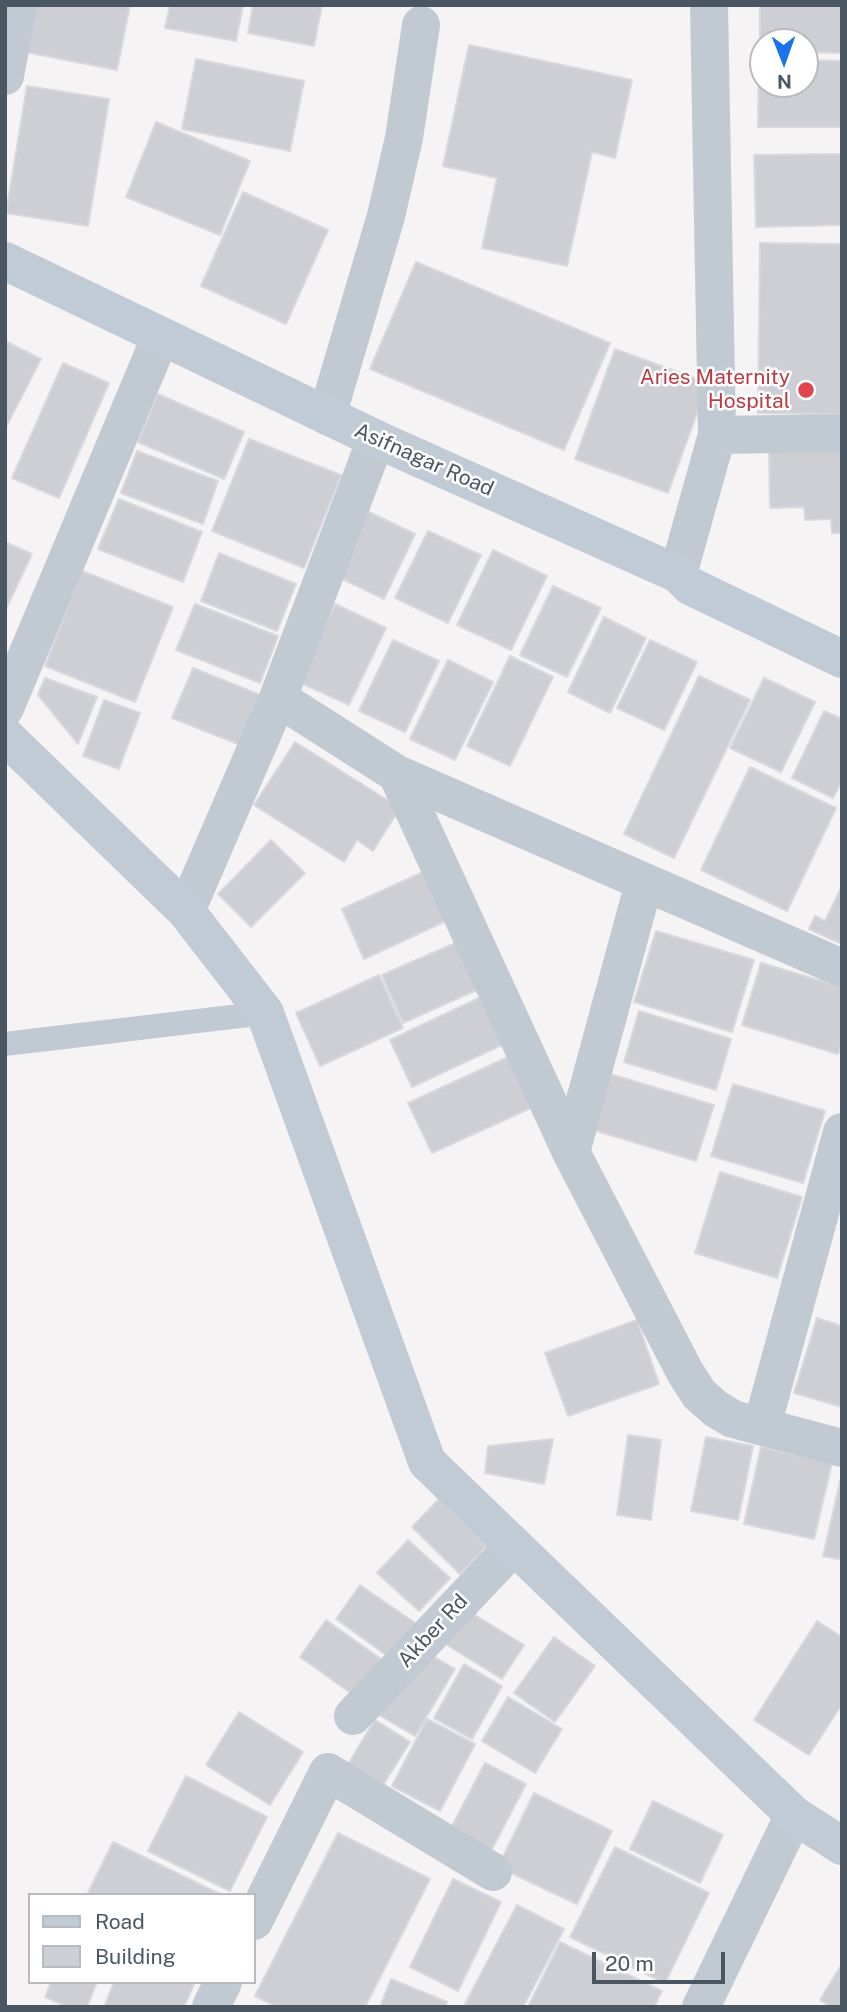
<!DOCTYPE html>
<style>
body{margin:0}
#map{position:relative;width:847px;height:2012px;overflow:hidden;background:#f5f3f3;font-family:"Public Sans",sans-serif}
canvas{display:block}
.frame{position:absolute;inset:0;border:7px solid #4a5661;pointer-events:none}
.legend{position:absolute;left:28px;top:1893px;width:228px;height:91px;box-sizing:border-box;background:#fff;border:2px solid #b7bbc0;margin:0;padding:9px 12px;list-style:none;font-size:21px;color:#4a5661}
.legend li{display:flex;align-items:center;gap:14px;height:35px}
.legend b{width:35px;border:2px solid #b7bbc0}
.north{position:absolute;left:749px;top:28px;width:70px;height:70px;box-sizing:border-box;background:#fff;border:2px solid #b7bbc0;border-radius:50%;rotate:179deg;font-size:19px;font-weight:700;line-height:28px;text-align:center;color:#4a5661}
.north::after{content:'';display:block;margin:auto;width:24px;height:32px;background:#1a73e8;clip-path:polygon(50% 0,100% 100%,50% 72%,0 100%)}
.scale{position:absolute;left:592px;top:1952px;width:133px;height:32px;box-sizing:border-box;border:4px solid #4a5661;border-top:0;padding-left:9px;font-size:21px;line-height:24px;white-space:nowrap;color:#4a5661;-webkit-text-stroke:5px #fff;paint-order:stroke}
</style>
<div id="map">
<canvas width="847" height="2012"></canvas>
<div class="frame"></div>
<ul class="legend">
<li><b style="height:9px;background:#c1cbd6"></b>Road</li>
<li><b style="height:19px;background:#cdcfd5"></b>Building</li>
</ul>
<div class="north">N</div>
<div class="scale">20 m</div>
</div>
<script>
const g = document.querySelector('canvas').getContext('2d');
g.lineJoin = 'round';
function fillPath(path, color) { g.fillStyle = color; g.fill(path, 'evenodd'); }
const shape = rows => new Path2D(rows.map(r => 'M' + r).join(''));
function trace(path, color, width, dash) { g.strokeStyle = color; g.lineWidth = width; g.lineCap = dash ? 'butt' : 'round'; g.setLineDash(dash || []); g.stroke(path); }
function label(font, color, halo, rows, align = 'center') {
  g.font = font + ' "Public Sans",sans-serif'; g.lineWidth = 5; g.setLineDash([]); g.textBaseline = 'middle'; g.strokeStyle = halo; g.fillStyle = color; for (const [text, x, y, turn = 0] of rows) {
    g.save(); g.translate(x, y); g.rotate((+turn || 0) * Math.PI / 180); g.textAlign = isNaN(turn) ? turn : align; if (halo) g.strokeText(text, 0, 0); g.fillText(text, 0, 0); g.restore();
  }
}
const building = shape([
 [24,5,130,5,117,70,15,50,24,5],
 [170,5,243,5,236,41,165,28,170,5],
 [253,5,322,5,314,46,248,33,253,5],
 [760,5,842,5,842,53,805,52,805,42,763,42,763,52,760,52,760,5],
 [469,45,632,80,615,158,592,152,567,266,482,248,497,178,443,166,469,45],
 [196,59,304,81,290,151,182,129,196,59],
 [759,60,763,60,763,84,805,84,805,60,842,61,842,127,758,127,759,60],
 [27,86,109,99,88,226,6,213,27,86],
 [156,122,250,161,220,235,126,197,156,122],
 [842,154,842,225,756,227,754,155,842,154],
 [243,192,328,230,286,324,201,286,243,192],
 [760,243,842,244,842,414,758,413,760,243],
 [416,262,610,343,564,450,370,369,416,262],
 [5,341,41,359,5,429,5,341],
 [615,349,708,383,668,493,575,459,615,349],
 [63,363,109,383,59,498,12,478,63,363],
 [158,394,244,432,224,479,138,442,158,394],
 [249,439,341,475,304,568,212,531,249,439],
 [842,444,842,533,832,533,831,519,805,520,804,507,770,508,769,445,842,444],
 [137,451,218,481,203,524,121,493,137,451],
 [119,499,202,532,183,582,98,549,119,499],
 [365,510,415,534,384,599,334,575,365,510],
 [428,531,481,555,448,623,395,598,428,531],
 [5,542,32,554,5,611,5,542],
 [493,550,547,576,511,650,457,625,493,550],
 [219,553,296,584,277,631,201,601,219,553],
 [82,571,173,607,135,702,45,666,82,571],
 [553,586,601,608,567,677,520,655,553,586],
 [195,604,278,636,260,683,176,650,195,604],
 [335,604,386,628,349,705,299,682,335,604],
 [604,617,646,638,610,713,568,692,604,617],
 [393,640,439,661,405,732,359,711,393,640],
 [650,640,697,662,664,730,617,708,650,640],
 [510,656,553,677,510,766,467,746,510,656],
 [448,660,493,682,455,760,410,739,448,660],
 [193,668,263,696,243,746,172,718,193,668],
 [699,676,750,700,674,858,624,834,699,676],
 [45,678,97,697,78,744,38,695,45,678],
 [764,678,815,702,781,772,730,748,764,678],
 [104,700,140,713,119,769,83,756,104,700],
 [824,711,842,719,842,780,833,798,792,778,824,711],
 [295,742,400,808,373,851,357,840,344,862,254,805,295,742],
 [750,767,836,808,787,911,701,870,750,767],
 [271,840,305,873,251,927,218,894,271,840],
 [423,872,446,921,364,959,342,909,423,872],
 [842,886,842,944,809,929,815,916,825,921,842,886],
 [656,931,754,960,732,1032,634,1002,656,931],
 [469,937,490,984,403,1023,382,975,469,937],
 [761,963,842,987,842,1041,838,1054,742,1025,761,963],
 [379,975,403,1028,320,1066,296,1013,379,975],
 [481,997,504,1044,412,1087,390,1040,481,997],
 [639,1011,731,1039,716,1090,624,1062,639,1011],
 [508,1057,531,1108,432,1153,408,1103,508,1057],
 [607,1073,714,1105,696,1161,590,1129,607,1073],
 [733,1084,825,1111,803,1183,711,1156,733,1084],
 [720,1172,802,1197,777,1278,695,1253,720,1172],
 [817,1318,842,1326,842,1407,794,1393,817,1318],
 [637,1320,659,1384,568,1416,545,1353,637,1320],
 [628,1435,661,1440,651,1520,617,1515,628,1435],
 [706,1437,753,1446,738,1520,691,1511,706,1437],
 [553,1439,544,1484,485,1473,488,1446,553,1439],
 [761,1447,832,1463,814,1539,744,1524,761,1447],
 [842,1473,842,1560,823,1556,842,1473],
 [439,1499,487,1546,460,1574,412,1527,439,1499],
 [408,1540,450,1578,419,1611,377,1573,408,1540],
 [360,1585,418,1625,393,1660,336,1619,360,1585],
 [460,1606,524,1645,502,1679,439,1640,460,1606],
 [326,1620,381,1659,355,1696,300,1657,326,1620],
 [817,1621,842,1637,842,1704,809,1755,754,1720,817,1621],
 [554,1637,595,1666,555,1722,514,1693,554,1637],
 [419,1648,455,1669,415,1736,379,1715,419,1648],
 [464,1664,502,1686,472,1739,434,1718,464,1664],
 [508,1697,562,1729,535,1773,482,1741,508,1697],
 [239,1712,303,1752,270,1805,206,1765,239,1712],
 [427,1719,475,1744,440,1811,392,1786,427,1719],
 [375,1720,410,1742,380,1790,345,1769,375,1720],
 [485,1763,526,1784,491,1851,450,1830,485,1763],
 [186,1776,267,1817,230,1891,148,1851,186,1776],
 [534,1793,612,1831,577,1904,498,1867,534,1793],
 [653,1801,723,1835,700,1883,630,1849,653,1801],
 [338,1833,430,1879,365,2007,277,2007,255,1996,338,1833],
 [113,1842,222,1895,87,1895,113,1842],
 [615,1847,709,1893,665,1983,570,1937,615,1847],
 [453,1879,501,1902,458,1991,410,1967,453,1879],
 [517,1905,564,1929,523,2007,471,2007,465,2004,517,1905],
 [560,1942,662,1991,654,2007,528,2007,560,1942],
 [842,1964,842,2007,831,2007,820,2000,842,1964],
 [391,1979,447,2002,445,2007,380,2007,391,1979],
 [51,1982,97,1982,87,2007,68,2007,45,1997,51,1982],
 [114,1982,195,1982,184,2007,104,2007,114,1982]
]);
fillPath(building, '#cdcfd5');
trace(building, '#d7d9de', 2);
trace(shape([
 [5,1044,265,1013]
]), '#c1cad2', 24);
trace(shape([
 [5,76,18,5],
 [327,416,386,216,404,138,421,25],
 [717,435,842,433],
 [678,574,717,435,709,5],
 [278,698,397,774,842,968],
 [5,708,160,338],
 [397,774,571,1152,685,1372,699,1394,716,1409,733,1419,842,1448],
 [186,911,278,698,376,439],
 [571,1152,644,883],
 [762,1426,842,1132],
 [353,1716,514,1546],
 [254,1921,328,1772,493,1872],
 [211,2007,223,1982],
 [701,2007,794,1815]
]), '#c1cad2', 38);
trace(shape([
 [5,261,376,439,678,574,690,586,842,659],
 [5,736,186,911,265,1013,427,1462,794,1815,842,1846]
]), '#c1cbd6', 38);
for (const [x, y, r, color] of [
 [806,390,9,"#e0444e"]
]) { const dot = new Path2D(); dot.arc(x, y, r, 0, 2 * Math.PI); g.fillStyle = color; g.fill(dot); trace(dot, '#fff', 2.5); }
label('21px', '#be3a42', '#fff', [
 ["Aries Maternity",790,378],
 ["Hospital",790,402]
], 'right');
label('21px', '#4a5661', '#fff', [
 ["Asifnagar Road",424,460,24],
 ["Akber Rd",433,1631,-47]
]);
</script>
